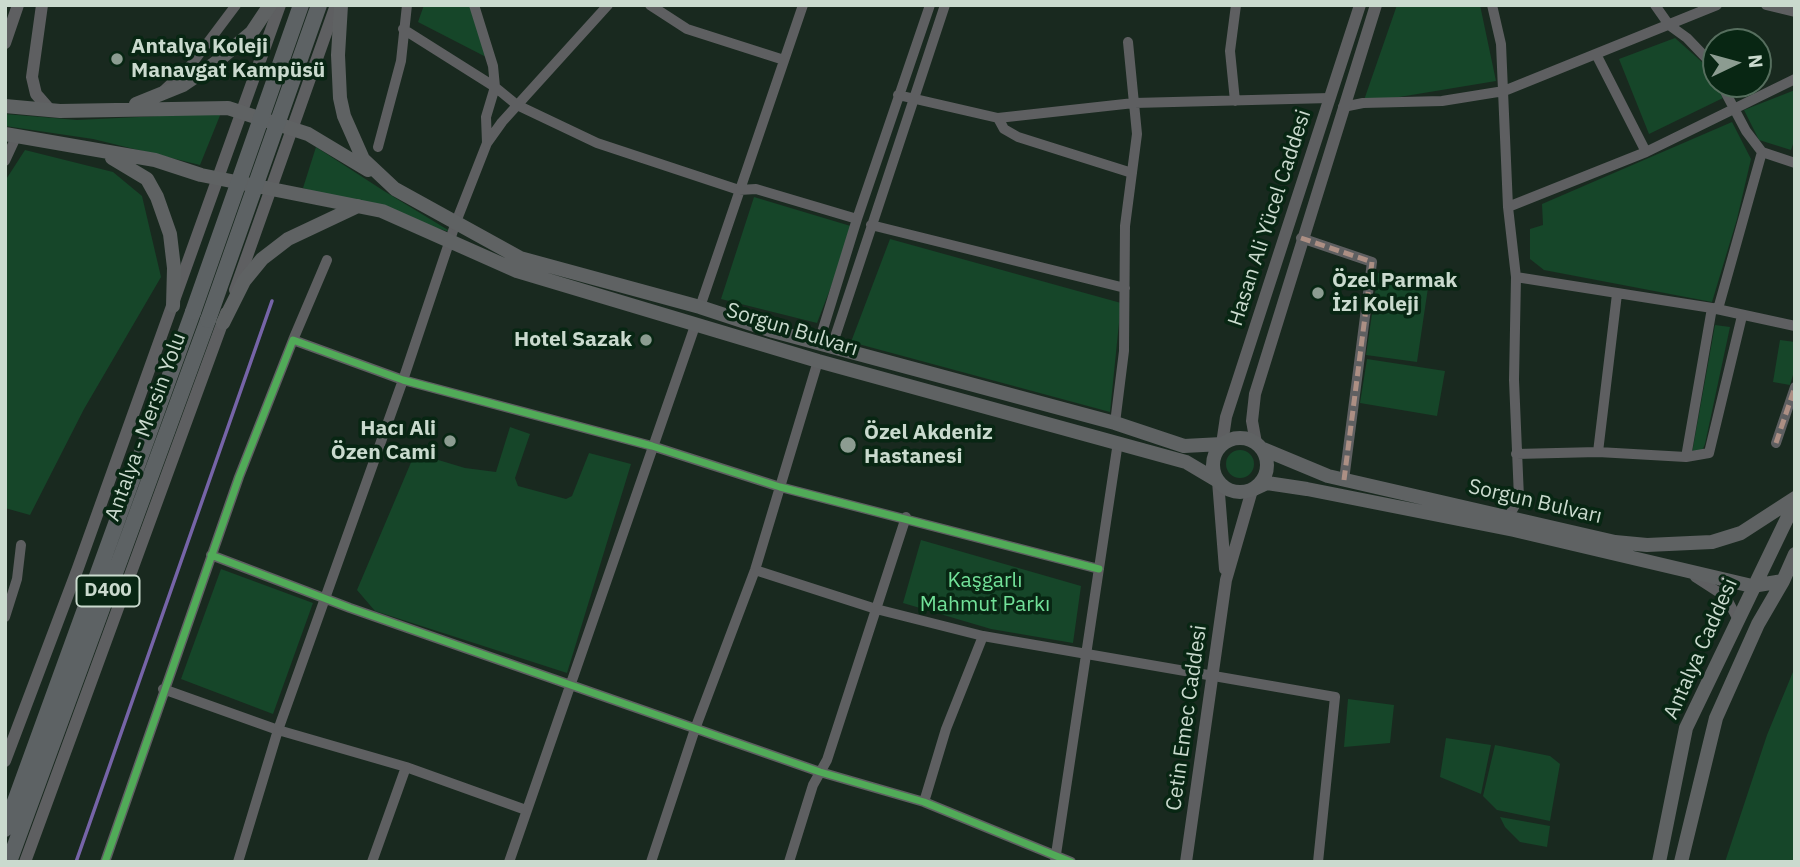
<!DOCTYPE html>
<html>
<head>
<meta charset="utf-8">
<style>
	body { margin:0 }
	#map { position:relative; width:1800px; height:867px; overflow:hidden; background:#19291f; font-family:"IBM Plex Sans",sans-serif }
	canvas { display:block }
	.frame { position:absolute; inset:0; border:7px solid #cadace; pointer-events:none }
	.north { position:absolute; left:1702px; top:28px; width:70px; height:70px; box-sizing:border-box; background:#082613; border:2px solid #566e5e; border-radius:50%; rotate:85deg; font-size:19px; font-weight:700; line-height:28px; text-align:center; color:#cadace }
	.north::after { content:''; display:block; margin:auto; width:24px; height:32px; background:#8c9c91; clip-path:polygon(50% 0,100% 100%,50% 72%,0 100%) }
</style>
</head>
<body>
<div id="map">
<canvas width="1800" height="867"></canvas>
<div class="frame"></div>
<div class="north">N</div>
</div>
<script>
const ctx = document.querySelector('canvas').getContext('2d');
ctx.lineJoin = 'round';
function fillPath(path, color) { ctx.fillStyle = color; ctx.fill(path, 'evenodd'); }
const poly = rows => new Path2D(rows.map(r => 'M' + r).join(''));
function strokePath(path, color, width, dash) { ctx.strokeStyle = color; ctx.lineWidth = width; ctx.lineCap = dash ? 'butt' : 'round'; ctx.setLineDash(dash || []); ctx.stroke(path); }
function label(font, color, halo, rows, align = 'center') {
  ctx.font = font + ' "IBM Plex Sans",sans-serif'; ctx.lineWidth = 7; ctx.setLineDash([]); ctx.textBaseline = 'middle'; ctx.strokeStyle = halo; ctx.fillStyle = color; for (const [text, x, y, turn = 0] of rows) {
    ctx.save(); ctx.translate(x, y); ctx.rotate((+turn || 0) * Math.PI / 180); ctx.textAlign = isNaN(turn) ? turn : align; if (halo) ctx.strokeText(text, 0, 0); ctx.fillText(text, 0, 0); ctx.restore();
  }
}
fillPath(poly([
	[424,5,471,5,488,58,418,22],
	[1397,5,1480,5,1496,81,1363,103],
	[1675,38,1702,62,1723,98,1649,134,1619,59],
	[1795,90,1795,138,1791,150,1759,140,1744,110],
	[221,113,200,165,93,139,5,126,5,114,77,120],
	[1732,122,1751,159,1737,219,1712,302,1544,270,1530,259,1530,229,1543,225,1542,204],
	[316,147,384,191,453,233,303,188],
	[25,150,113,172,142,196,161,277,84,409,30,515,5,508,5,181],
	[754,197,854,227,817,323,721,299],
	[890,239,1121,303,1110,412,851,342],
	[1378,273,1429,281,1417,362,1366,355],
	[1715,325,1730,327,1705,444,1702,451,1692,453],
	[1780,340,1795,342,1795,368,1790,385,1773,382],
	[1367,359,1445,371,1437,416,1360,403],
	[510,427,530,434,515,478,518,486,566,499,572,496,589,453,631,464,567,673,375,611,357,590,415,453,465,468,496,472],
	'1226 464a14 14 0 1 1 28 0a14 14 0 1 1-28 0Z',
	[921,540,1081,586,1073,643,991,629,903,603],
	[221,569,313,603,273,714,181,679],
	[1795,667,1795,862,1725,862,1767,735],
	[1348,699,1394,705,1390,743,1344,747],
	[1446,738,1491,745,1481,794,1440,777],
	[1495,745,1550,756,1560,764,1550,821,1497,810,1483,796],
	[1500,817,1550,826,1547,847,1520,842,1505,827]
]), '#164629');
strokePath(poly([
	[76,862,272,301]
]), '#7664a8', 3.5);
strokePath(poly([
	[474,5,493,66,495,87,517,105,597,143,739,190,756,189,857,219],
	[650,5,687,29,784,60],
	[1492,5,1501,44,1508,207,1516,277,1514,380,1519,498,1509,516],
	[1655,5,1669,25,1687,38,1711,63,1716,74],
	[1766,5,1795,12],
	[403,29,495,87,486,117,487,143],
	[1597,56,1646,152],
	[1721,84,1746,131,1762,152,1795,163],
	[164,90,191,65,236,5],
	[898,95,998,118,1134,103,1330,98],
	[1235,101,1230,51,1236,5],
	[1343,107,1363,103,1442,101,1504,91,1717,5],
	[998,118,1004,129,1018,137,1132,173],
	[378,147,401,61,407,5],
	[5,161,17,135],
	[1508,207,1646,152,1795,79],
	[871,225,1125,288],
	[1301,238,1372,262,1344,480],
	[1516,277,1712,308,1795,326],
	[700,307,803,5],
	[1718,309,1762,152],
	[293,340,327,260],
	[819,342,857,219,930,5],
	[832,346,945,5],
	[1115,423,1124,351,1125,226,1137,134,1128,42],
	[1776,443,1795,387],
	[1598,452,1617,294],
	[1516,454,1598,452,1686,457,1709,453,1742,316],
	[1686,457,1712,308],
	[211,555,350,608,820,772,924,802,1071,862],
	[755,570,876,609,983,636,1335,697,1318,862],
	[1695,577,1726,597,1737,618],
	[5,617,17,579,21,545],
	[163,689,278,730,406,767,526,810],
	[924,802,946,729,983,636],
	[1055,861,1118,442],
	[105,862,239,477,293,340,403,380,652,446,780,487,1099,569],
	[238,862,278,730,403,380,456,222,487,143,502,122,608,5],
	[372,862,406,767],
	[509,862,696,323],
	[651,862,695,729,755,570,818,361],
	[789,862,813,785,827,760,906,517]
]), '#5e5f61', 10);
strokePath(poly([
	[42,5,32,77,36,94,50,110],
	[5,43,18,5],
	[235,290,336,5],
	[1256,443,1252,421,1255,394,1376,5],
	[1222,444,1226,417,1360,5],
	[1218,481,1225,569],
	[5,761,78,568,280,5],
	[25,862,226,313],
	[1186,862,1226,580,1252,490]
]), '#5e5f61', 12);
strokePath(poly([
	[341,5,338,55,340,98,344,116,363,159,395,189,520,258,700,307,773,331,1115,423,1184,446,1222,444],
	[136,104,183,85,214,64,252,32,270,5],
	[5,106,60,111,228,108,308,134,368,170],
	[5,134,155,160,201,175,382,211,517,271,818,361,1186,462,1218,481],
	[112,158,147,179,157,197,170,234,174,268,173,306],
	[223,323,244,281,262,259,288,239,358,206],
	'1213 465a27 27 0 1 1 54 0a27 27 0 1 1-54 0Z',
	[1263,449,1328,476,1615,542,1647,545,1712,542,1741,533,1795,498],
	[1252,490,1267,483,1307,489,1514,530,1752,586,1783,581],
	[1659,862,1686,728,1795,502],
	[1681,862,1716,718,1758,624,1783,581,1795,554]
]), '#5f6263', 14);
strokePath(poly([
	[5,829,193,312],
	[9,862,208,320]
]), '#5d6264', 16);
strokePath(poly([
	[193,312,301,5],
	[208,320,319,5]
]), '#5d6264', 16);
strokePath(poly([
	[1301,238,1372,262,1344,480],
	[1776,443,1795,387]
]), '#ac8f84', 5, [10, 5]);
strokePath(poly([
	[211,555,350,608,820,772,924,802,1071,862],
	[105,862,239,477,293,340,403,380,652,446,780,487,1099,569]
]), '#51ab58', 7);
for (const [x, y, r, color] of [
	[117,59,7,"#8c9c91"],
	[1318,293,7,"#8c9c91"],
	[646,340,7,"#8c9c91"],
	[450,441,7,"#8c9c91"],
	[848,445,9,"#8c9c91"]
]) { const dot = new Path2D(); dot.arc(x, y, r, 0, 2 * Math.PI); ctx.fillStyle = color; ctx.fill(dot); strokePath(dot, '#082613', 2.5); }
for (const [x, y, w] of [
	[108,591,63]
]) { const box = new Path2D(); box.roundRect(x - w / 2, y - 15.5, w, 31, 5); ctx.fillStyle = '#082613'; ctx.fill(box); strokePath(box, '#cadace', 2); }
label('bold 19px', '#cadace', null, [
	["D400",108,591]
]);
label('bold 21px', '#cadace', '#082613', [
	["Antalya Koleji",131,47],
	["Manavgat Kampüsü",131,71],
	["Özel Parmak",1332,281],
	["İzi Koleji",1332,305],
	["Hotel Sazak",632,340,"right"],
	["Hacı Ali",436,429,"right"],
	["Özen Cami",436,453,"right"],
	["Özel Akdeniz",864,433],
	["Hastanesi",864,457]
], 'left');
label('21px', '#cadace', '#082613', [
	["Hasan Ali Yücel Caddesi",1270,218,-72],
	["Sorgun Bulvarı",792,330,17],
	["Antalya - Mersin Yolu",146,427,-70],
	["Sorgun Bulvarı",1535,502,13],
	["Antalya Caddesi",1701,649,-66],
	["Cetin Emec Caddesi",1187,718,-82]
]);
label('21px', '#72e199', '#082613', [
	["Kaşgarlı",985,581],
	["Mahmut Parkı",985,605]
]);
</script>
</body>
</html>
